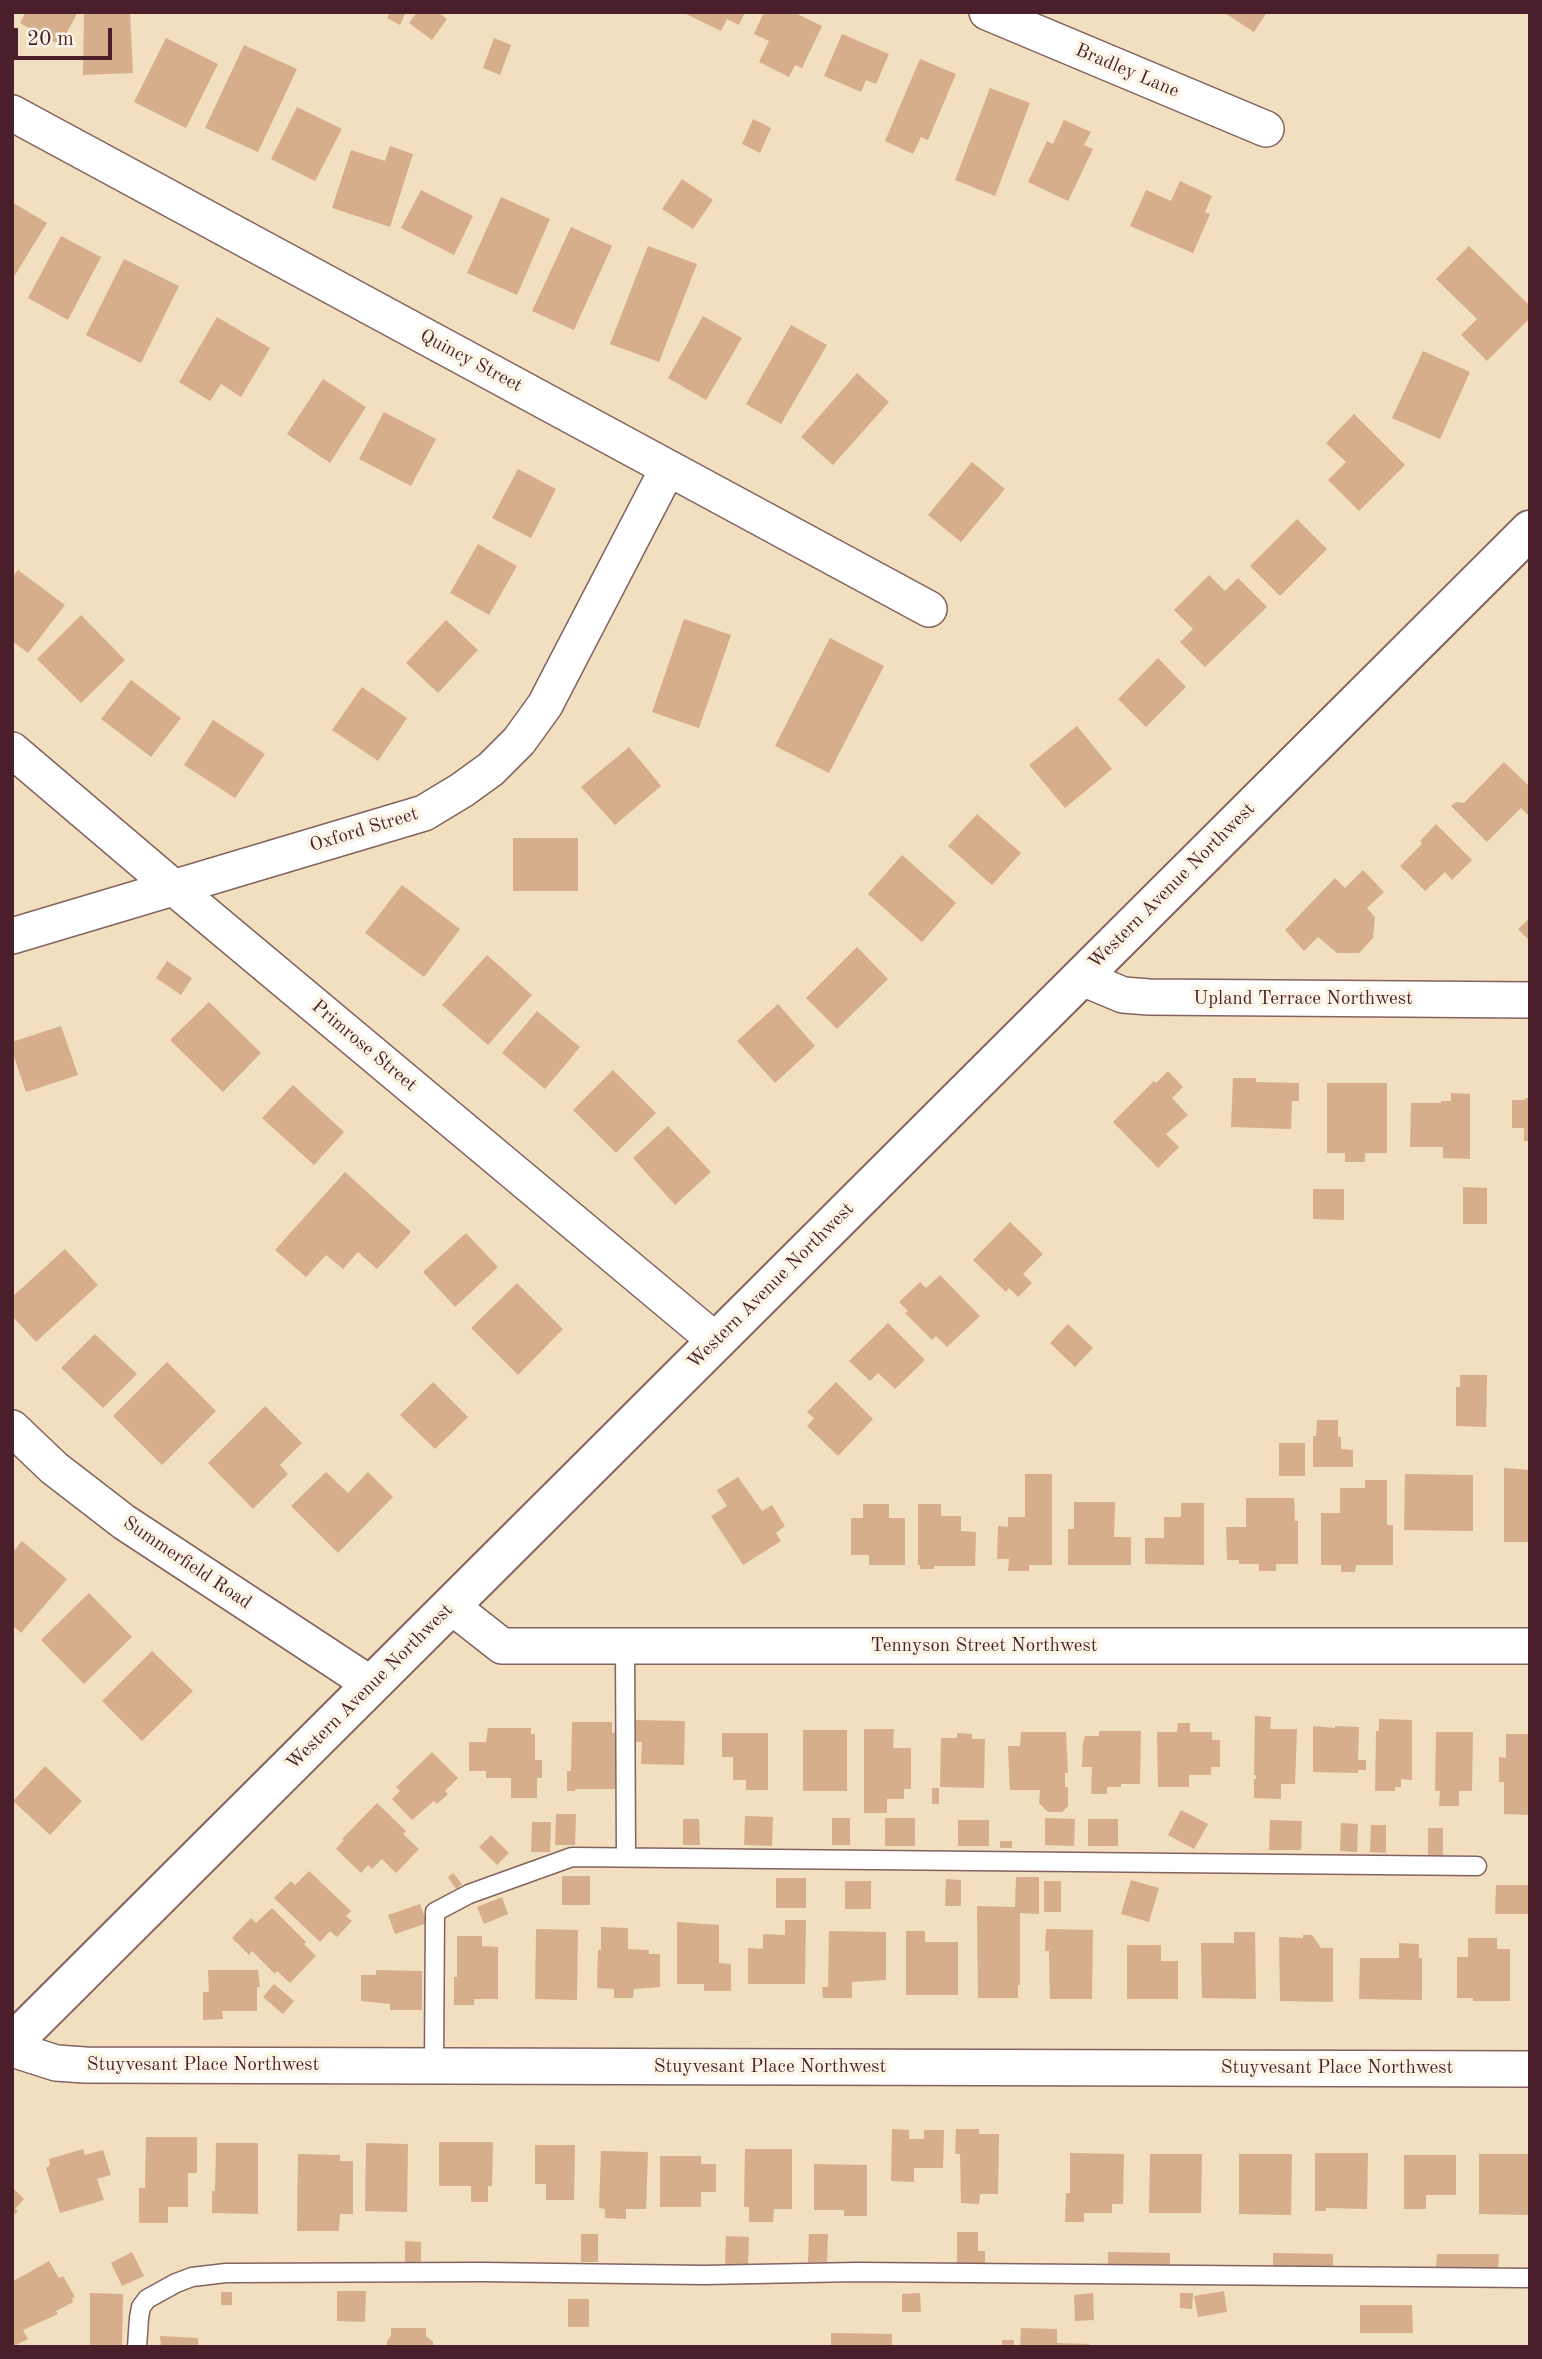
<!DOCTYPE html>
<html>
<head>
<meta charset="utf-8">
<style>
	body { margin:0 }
	#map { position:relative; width:1542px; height:2359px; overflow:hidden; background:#f1dfbf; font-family:"Old Standard TT",serif }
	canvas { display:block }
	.frame { position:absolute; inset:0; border:14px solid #4a1f2b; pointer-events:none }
	.scale { position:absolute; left:14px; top:28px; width:98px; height:32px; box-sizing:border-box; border:4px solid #4a1f2b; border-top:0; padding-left:9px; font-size:21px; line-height:24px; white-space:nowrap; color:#4a1f2b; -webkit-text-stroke:5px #fcf5e5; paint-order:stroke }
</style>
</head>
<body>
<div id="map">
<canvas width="1542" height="2359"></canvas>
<div class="frame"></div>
<div class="scale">20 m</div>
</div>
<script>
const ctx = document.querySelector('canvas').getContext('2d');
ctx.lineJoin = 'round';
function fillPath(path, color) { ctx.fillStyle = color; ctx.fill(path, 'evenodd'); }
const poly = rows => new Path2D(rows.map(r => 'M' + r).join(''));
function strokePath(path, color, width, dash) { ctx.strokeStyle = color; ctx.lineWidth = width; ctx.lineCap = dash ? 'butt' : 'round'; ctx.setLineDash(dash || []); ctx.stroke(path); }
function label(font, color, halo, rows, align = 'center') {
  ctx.font = font + ' "Old Standard TT",serif'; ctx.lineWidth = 7; ctx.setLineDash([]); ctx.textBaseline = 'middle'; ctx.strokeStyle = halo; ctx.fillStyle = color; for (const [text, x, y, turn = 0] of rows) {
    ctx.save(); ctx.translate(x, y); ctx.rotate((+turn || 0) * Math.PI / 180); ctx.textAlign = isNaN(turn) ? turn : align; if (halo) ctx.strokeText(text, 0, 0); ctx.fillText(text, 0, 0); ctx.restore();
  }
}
fillPath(poly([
	[26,12,78,12,60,45,20,23],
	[84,12,130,12,133,73,83,75],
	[390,12,406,12,400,25,387,18],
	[417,12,438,12,447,19,432,40,409,23],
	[682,12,745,12,739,25,727,19,721,31],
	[764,12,793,12,822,26,802,68,795,65,789,77,759,62,769,41,754,34],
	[1223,12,1267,12,1254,32],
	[842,34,889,54,876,84,866,80,861,92,824,76],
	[166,38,218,64,186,128,134,102],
	[494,38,511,45,500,75,483,68],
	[244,45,297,69,258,152,205,128],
	[920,59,956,74,928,140,921,137,913,154,885,141],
	[990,88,1030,103,995,196,955,180],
	[297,107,342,129,315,181,271,159],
	[753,119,771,128,760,153,742,144],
	[1064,120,1091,132,1084,145,1093,149,1068,201,1028,182,1047,141,1053,144],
	[390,146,413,154,390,227,332,208,351,150,385,161],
	[682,179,713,200,693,229,662,209],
	[1180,181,1212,196,1205,212,1210,214,1193,253,1130,226,1146,190,1171,201],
	[421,190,473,216,454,255,401,228],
	[501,197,550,219,517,295,467,273],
	[12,202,47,223,12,280],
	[571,227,612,246,574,330,532,311],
	[61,236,101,257,68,320,28,298],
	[648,246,697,264,659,362,610,344],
	[1469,246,1530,306,1530,318,1487,361,1461,335,1477,319,1436,279],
	[124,259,179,286,141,363,86,335],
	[703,316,742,338,706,400,668,378],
	[217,317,270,348,241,397,221,384,210,401,179,382],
	[791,325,827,345,781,424,746,404],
	[1423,351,1470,372,1440,439,1392,418],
	[857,373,889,402,833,465,801,437],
	[323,379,366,407,330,463,287,434],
	[384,412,436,439,411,486,359,459],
	[1354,414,1405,465,1359,511,1328,480,1346,462,1326,443],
	[972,462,1005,489,961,542,928,515],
	[518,469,556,489,531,538,492,518],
	[1297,519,1327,549,1280,596,1250,566],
	[478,544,517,566,489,615,450,593],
	[18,570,65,605,28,653,12,641,12,578],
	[1209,575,1225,591,1238,578,1267,607,1205,667,1180,642,1193,629,1174,610],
	[81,615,125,660,81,703,37,659],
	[684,619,731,635,699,728,652,712],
	[446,620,478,650,438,693,406,663],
	[830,638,884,666,829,773,775,746],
	[1158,658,1186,687,1146,727,1118,699],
	[131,680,181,718,151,757,101,719],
	[362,687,407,718,378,761,332,730],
	[213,720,265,754,235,798,184,765],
	[1077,726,1112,769,1065,808,1029,765],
	[629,747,661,786,615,825,581,787],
	[1504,762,1530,787,1530,817,1521,808,1487,842,1451,806,1456,802,1464,803],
	[977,814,1021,853,992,885,948,846],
	[1436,824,1472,860,1452,880,1445,872,1425,891,1400,866,1422,844,1420,841],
	[513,838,578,838,578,891,513,891],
	[902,855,956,903,922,942,868,894],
	[1363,870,1384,892,1367,908,1375,917,1373,938,1359,953,1337,953,1318,937,1304,951,1285,930,1335,878,1345,888],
	[402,885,460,929,424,977,365,933],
	[1530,918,1530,941,1518,929],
	[857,947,888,979,837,1029,806,998],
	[487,955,532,995,488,1045,442,1005],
	[167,961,192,978,181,995,156,978],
	[209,1002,261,1053,223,1092,170,1040],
	[778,1004,815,1046,775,1083,737,1041],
	[537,1011,580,1047,545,1089,502,1053],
	[61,1026,78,1075,26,1092,12,1051,12,1042],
	[613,1070,656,1113,616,1153,573,1110],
	[1168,1071,1183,1087,1172,1098,1188,1115,1166,1134,1179,1147,1158,1168,1113,1122,1154,1081,1156,1083],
	[1233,1078,1256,1078,1256,1082,1299,1083,1299,1101,1292,1101,1291,1129,1231,1127],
	[1327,1083,1387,1083,1387,1153,1365,1153,1365,1162,1345,1162,1345,1153,1327,1153],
	[293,1085,344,1132,314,1165,262,1118],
	[1451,1093,1470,1094,1470,1159,1443,1158,1443,1147,1410,1147,1411,1103,1441,1103,1441,1101,1451,1101],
	[1525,1098,1530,1098,1530,1141,1524,1141,1524,1128,1512,1128,1512,1100,1525,1100],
	[668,1126,711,1172,675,1205,633,1158],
	[345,1172,411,1232,377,1269,358,1252,343,1269,326,1255,306,1277,275,1250],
	[1463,1187,1487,1188,1487,1224,1463,1224],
	[1313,1189,1344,1189,1344,1220,1313,1219],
	[1010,1222,1043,1254,1023,1274,1032,1283,1018,1297,1009,1288,1006,1292,973,1260],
	[466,1233,498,1267,455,1307,423,1272],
	[65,1249,98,1285,36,1342,12,1316,12,1297],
	[940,1275,980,1316,947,1347,936,1336,932,1340,905,1313,908,1311,899,1302,920,1282,926,1288],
	[517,1283,563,1329,518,1375,471,1328],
	[888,1323,925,1360,895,1389,878,1373,870,1381,849,1361],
	[1068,1324,1093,1348,1075,1367,1050,1343],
	[95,1334,137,1374,103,1408,61,1368],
	[167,1362,216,1411,162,1465,113,1416],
	[1460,1375,1487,1375,1486,1427,1456,1426,1456,1387,1460,1387],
	[433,1382,468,1417,435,1449,400,1415],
	[836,1382,873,1419,838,1456,807,1426,814,1418,807,1412],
	[265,1406,302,1443,280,1465,288,1474,253,1509,208,1463],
	[1317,1420,1338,1420,1338,1437,1341,1437,1341,1449,1353,1450,1353,1467,1313,1467,1313,1436,1316,1436],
	[1279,1443,1305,1443,1305,1476,1279,1476],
	[1504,1468,1530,1470,1530,1542,1504,1542],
	[326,1472,348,1493,368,1472,393,1497,338,1553,291,1506],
	[1025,1474,1052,1474,1052,1565,1029,1565,1029,1571,1008,1571,1009,1559,997,1559,998,1526,1008,1527,1008,1517,1025,1517],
	[1405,1474,1473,1475,1473,1531,1404,1530],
	[738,1477,762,1511,772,1505,785,1526,776,1533,781,1541,743,1565,711,1516,727,1506,717,1490],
	[1365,1480,1387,1480,1387,1525,1393,1525,1393,1565,1356,1565,1355,1572,1341,1572,1341,1565,1321,1565,1321,1513,1340,1513,1340,1488,1365,1488],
	[1246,1498,1294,1498,1295,1521,1298,1521,1298,1564,1276,1564,1276,1571,1259,1571,1259,1564,1239,1564,1239,1560,1227,1560,1226,1527,1246,1527],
	[1074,1502,1115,1502,1114,1537,1131,1537,1131,1565,1068,1565,1068,1529,1074,1529],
	[1181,1503,1204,1503,1204,1565,1145,1564,1145,1538,1164,1538,1164,1517,1181,1517],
	[863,1504,889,1504,889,1518,905,1518,905,1565,869,1565,869,1555,851,1555,851,1518,863,1518],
	[918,1504,941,1504,941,1516,961,1516,961,1531,976,1532,975,1566,934,1566,934,1569,920,1569,920,1565,918,1565],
	[22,1541,67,1579,21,1633,12,1625,12,1553],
	[89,1593,132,1637,84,1684,41,1640],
	[152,1651,193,1691,142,1741,102,1701],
	[1255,1716,1271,1717,1270,1729,1297,1729,1295,1784,1281,1784,1281,1799,1254,1798,1254,1779,1256,1779,1256,1775,1254,1775],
	[1379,1719,1412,1720,1412,1780,1401,1779,1401,1787,1395,1787,1395,1791,1375,1791,1376,1731,1379,1731],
	[635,1720,685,1721,684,1765,641,1764,642,1742,634,1742],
	[572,1722,612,1722,612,1733,615,1733,615,1789,575,1789,575,1791,567,1791,567,1771,571,1771],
	[1178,1723,1190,1723,1190,1732,1212,1732,1212,1740,1220,1740,1220,1767,1211,1767,1211,1775,1189,1775,1189,1787,1158,1787,1157,1732,1177,1732],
	[1313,1726,1335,1728,1335,1726,1359,1727,1358,1760,1366,1760,1366,1770,1358,1770,1358,1773,1313,1772],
	[488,1728,531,1728,531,1734,535,1734,535,1760,542,1760,542,1778,537,1778,537,1798,511,1798,511,1778,486,1778,486,1771,469,1771,469,1742,486,1742],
	[864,1729,894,1729,893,1748,911,1748,911,1789,904,1789,904,1799,887,1799,887,1813,864,1813],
	[803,1730,847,1730,847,1791,803,1791],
	[1099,1731,1141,1731,1140,1784,1121,1784,1121,1787,1107,1787,1107,1794,1091,1794,1092,1767,1082,1767,1083,1742,1085,1736,1099,1736],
	[1021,1732,1066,1732,1068,1773,1065,1773,1065,1787,1068,1787,1068,1806,1062,1812,1048,1812,1039,1803,1040,1790,1010,1790,1008,1746,1020,1746],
	[1436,1732,1473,1732,1472,1791,1459,1791,1459,1806,1439,1806,1440,1791,1435,1791],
	[722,1733,768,1733,768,1790,746,1790,746,1780,733,1780,733,1757,722,1757],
	[957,1733,972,1734,972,1739,985,1739,984,1788,940,1787,941,1738,957,1738],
	[1506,1734,1530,1734,1530,1815,1504,1814,1504,1782,1499,1782,1499,1757,1506,1758],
	[432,1752,458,1778,445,1791,448,1794,437,1804,434,1801,412,1820,392,1799,400,1791,396,1787],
	[45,1766,82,1801,50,1835,13,1801],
	[932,1788,939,1788,939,1804,932,1804],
	[377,1803,406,1831,403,1834,419,1849,396,1873,382,1859,372,1869,368,1865,361,1873,336,1849,344,1840,342,1839],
	[1181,1810,1208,1824,1194,1849,1168,1835],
	[556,1814,576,1814,575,1845,555,1845],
	[745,1816,773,1817,772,1846,744,1845],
	[832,1818,850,1818,850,1845,832,1845],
	[885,1818,915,1818,915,1846,885,1846],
	[1045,1818,1075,1819,1074,1846,1045,1845],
	[683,1819,699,1819,700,1845,683,1845],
	[1088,1819,1118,1819,1118,1846,1088,1846],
	[958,1820,989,1820,989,1846,958,1846],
	[1270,1820,1302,1821,1301,1850,1269,1850],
	[532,1822,551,1822,550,1852,531,1852],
	[1341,1823,1358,1824,1357,1852,1340,1851],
	[1371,1825,1386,1825,1386,1853,1370,1852],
	[1428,1828,1443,1828,1443,1855,1428,1855],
	[491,1835,509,1853,497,1865,479,1847],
	[1000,1841,1012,1841,1012,1848,1000,1848],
	[309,1871,351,1911,346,1916,352,1921,337,1937,330,1931,320,1942,274,1898,291,1881,295,1885],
	[453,1873,462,1884,456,1889,448,1877],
	[562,1876,590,1876,590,1905,562,1905],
	[1016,1877,1039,1877,1039,1914,1020,1913,1020,1985,1018,1985,1018,1998,978,1998,977,1906,1015,1907],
	[776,1878,806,1878,806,1908,776,1908],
	[946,1879,961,1880,961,1906,945,1906],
	[1131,1880,1159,1888,1149,1922,1121,1914],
	[845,1881,871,1881,871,1909,845,1909],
	[1044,1881,1061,1881,1061,1912,1044,1912],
	[1496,1885,1530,1885,1530,1914,1495,1914],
	[502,1897,508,1914,484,1924,477,1907],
	[420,1904,427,1923,395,1934,388,1915],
	[272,1908,306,1942,304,1944,316,1956,290,1983,277,1971,275,1974,252,1951,249,1955,232,1938,251,1918,256,1923],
	[785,1920,806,1920,805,1984,748,1984,748,1948,763,1949,763,1934,785,1935],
	[677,1922,719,1925,719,1963,731,1964,731,1991,704,1991,704,1984,677,1984],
	[601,1927,628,1928,628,1949,649,1950,649,1954,660,1954,660,1987,634,1989,633,1998,614,1998,614,1989,597,1988,598,1950,601,1950],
	[536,1929,578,1930,577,2000,535,1999],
	[1046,1929,1093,1930,1092,1999,1050,1999,1049,1951,1045,1951],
	[829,1931,886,1932,886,1980,852,1982,852,1998,823,1998,822,1987,828,1987],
	[906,1931,925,1931,925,1942,958,1942,958,1995,906,1995],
	[1234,1932,1255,1932,1256,1999,1202,1998,1201,1943,1234,1943],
	[1303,1935,1312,1935,1321,1948,1333,1948,1333,2002,1280,2001,1279,1937,1303,1938],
	[457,1936,482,1936,482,1946,498,1947,498,1999,474,1999,474,2005,454,2005,454,1977,457,1977],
	[1468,1938,1497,1938,1497,1949,1510,1949,1510,2001,1473,2001,1473,1998,1457,1998,1457,1957,1468,1957],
	[1399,1943,1419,1944,1419,1958,1422,1958,1422,2000,1359,1999,1360,1958,1399,1958],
	[1127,1945,1161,1945,1161,1961,1178,1961,1178,1999,1127,1999],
	[208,1970,258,1970,260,1987,257,1987,257,2011,222,2011,223,2019,203,2020,203,1992,209,1992],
	[376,1970,422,1971,422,2010,390,2010,390,2004,361,2001,361,1975,376,1975],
	[274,1984,294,2001,283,2014,263,1997],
	[892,2129,909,2130,909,2139,924,2139,924,2130,944,2130,943,2168,914,2168,914,2182,891,2181],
	[956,2129,979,2129,979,2134,999,2134,998,2194,980,2194,979,2204,961,2203,960,2154,955,2154],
	[146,2137,197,2137,197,2173,188,2173,188,2207,168,2207,168,2223,139,2223,139,2188,145,2188],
	[439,2142,493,2142,492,2186,488,2186,488,2202,471,2202,471,2186,439,2186],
	[216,2143,258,2143,258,2214,212,2213,212,2191,215,2191],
	[366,2143,408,2144,407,2212,365,2211],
	[535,2145,575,2145,574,2200,546,2200,546,2184,535,2184],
	[83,2149,85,2155,103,2150,111,2175,97,2179,104,2200,60,2213,46,2168,50,2165,49,2159],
	[745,2149,792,2149,792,2209,774,2209,773,2222,749,2222,749,2207,744,2207],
	[601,2151,648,2152,646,2209,626,2209,626,2219,605,2218,605,2209,599,2208],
	[1070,2153,1124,2154,1123,2204,1112,2204,1112,2213,1084,2213,1084,2222,1065,2222,1066,2193,1070,2193],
	[1315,2153,1368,2153,1367,2209,1326,2208,1326,2211,1315,2211],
	[298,2154,340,2155,340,2161,353,2161,353,2214,340,2214,339,2231,297,2231],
	[1150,2154,1202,2154,1201,2213,1149,2213],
	[1239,2154,1292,2154,1291,2215,1239,2214],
	[1479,2154,1530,2154,1530,2215,1479,2214],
	[1404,2155,1456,2155,1456,2195,1426,2195,1426,2209,1404,2209],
	[660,2156,701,2156,701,2164,716,2164,716,2192,701,2192,701,2207,660,2207],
	[814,2164,867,2165,867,2216,844,2216,844,2210,814,2210],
	[12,2187,24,2199,15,2209,18,2211,12,2217],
	[957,2232,978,2232,978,2251,985,2251,985,2264,957,2264],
	[581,2234,598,2234,598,2262,581,2262],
	[809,2234,828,2234,827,2262,808,2262],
	[726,2236,749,2237,748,2266,725,2266],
	[405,2241,421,2242,421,2265,405,2264],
	[132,2252,144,2276,122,2286,111,2263],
	[1108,2252,1170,2253,1170,2270,1108,2268],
	[1273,2253,1333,2254,1333,2269,1273,2269],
	[1437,2254,1499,2254,1498,2269,1436,2268],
	[49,2261,59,2278,63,2276,75,2297,72,2298,73,2302,56,2311,58,2314,23,2330,28,2339,12,2347,12,2282],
	[337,2291,366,2291,365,2322,337,2321],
	[1224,2291,1227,2312,1198,2317,1194,2296],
	[221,2292,232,2292,232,2305,221,2305],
	[90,2293,123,2294,122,2347,90,2347],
	[920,2293,921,2312,902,2312,902,2294],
	[1093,2293,1094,2320,1075,2321,1074,2295],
	[1180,2293,1193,2293,1192,2309,1180,2308],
	[568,2299,589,2299,589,2327,568,2327],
	[1360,2305,1412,2305,1413,2333,1360,2333],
	[391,2328,426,2328,426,2336,433,2342,433,2347,387,2347,387,2341,391,2336],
	[1021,2328,1057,2329,1057,2343,1089,2344,1089,2347,1020,2347],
	[831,2333,892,2334,892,2347,831,2347],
	[160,2336,198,2338,198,2347,161,2347],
	[1002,2340,1014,2340,1014,2347,1002,2347]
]), '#d6ae8b');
const lane = poly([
	[625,1646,626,1858],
	[434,2066,435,1912,469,1894,572,1857,1477,1866],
	[137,2347,139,2318,141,2307,147,2299,176,2283,192,2277,226,2273,483,2272,704,2275,857,2272,1530,2278]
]);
const street = poly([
	[987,12,1266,129],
	[12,113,929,609],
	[12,750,173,887,716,1341],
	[12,936,424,813,462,790,491,769,519,741,545,705,668,468],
	[1080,977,1123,995,1149,997,1530,1000],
	[12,1428,54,1468,124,1522,372,1685],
	[451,1606,502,1646,1530,1646],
	[12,2049,56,2063,85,2065,1530,2069]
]);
const secondary = poly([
	[12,2043,1530,530]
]);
strokePath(lane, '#84625f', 21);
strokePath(street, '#84625f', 38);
strokePath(secondary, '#84625f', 42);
strokePath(lane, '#fff', 18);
strokePath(street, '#fff', 35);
strokePath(secondary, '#fff', 38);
label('19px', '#4a1f2b', '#fcf5e5', [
	["Bradley Lane",1127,71,23],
	["Quincy Street",471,361,28],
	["Oxford Street",364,830,-17],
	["Western Avenue Northwest",1172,886,-45],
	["Upland Terrace Northwest",1303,999],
	["Primrose Street",364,1046,40],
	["Western Avenue Northwest",771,1286,-45],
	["Summerfield Road",187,1563,34],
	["Tennyson Street Northwest",984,1646],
	["Western Avenue Northwest",370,1687,-45],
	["Stuyvesant Place Northwest",203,2065],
	["Stuyvesant Place Northwest",770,2067],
	["Stuyvesant Place Northwest",1337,2068]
]);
</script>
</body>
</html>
